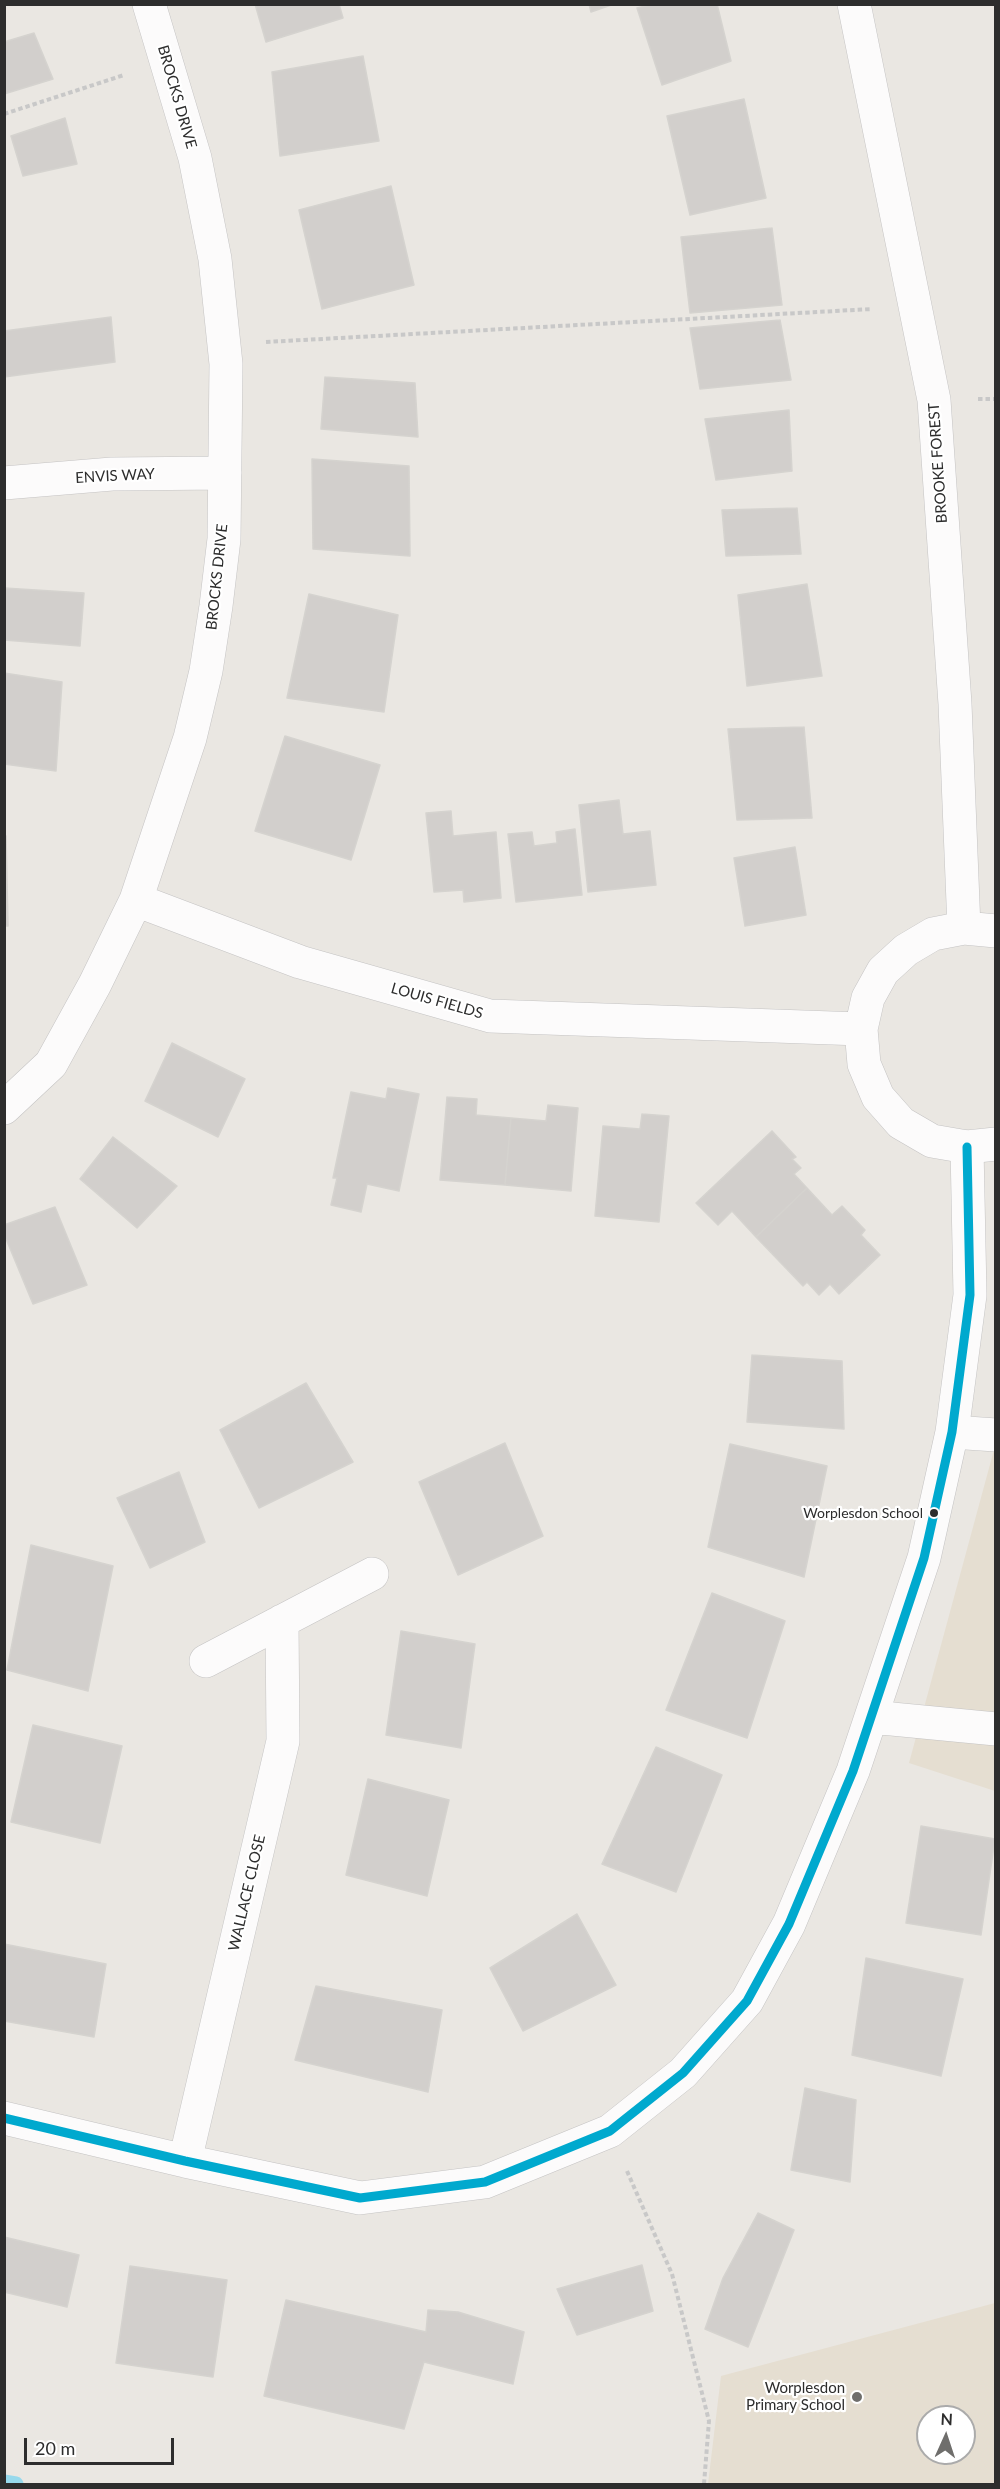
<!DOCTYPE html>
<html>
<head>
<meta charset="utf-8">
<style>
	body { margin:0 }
	#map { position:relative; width:1000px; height:2489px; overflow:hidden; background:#eae7e2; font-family:Lato,sans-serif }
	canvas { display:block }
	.frame { position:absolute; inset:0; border:6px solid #2d2d2d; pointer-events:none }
	.north { position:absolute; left:916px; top:2405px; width:60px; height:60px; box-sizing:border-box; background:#fff; border:2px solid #ababab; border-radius:50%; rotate:3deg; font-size:16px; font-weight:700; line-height:24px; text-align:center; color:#2d2d2d }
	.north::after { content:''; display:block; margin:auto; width:21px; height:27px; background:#6f6e6c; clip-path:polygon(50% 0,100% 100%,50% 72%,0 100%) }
	.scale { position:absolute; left:24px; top:2438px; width:150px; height:27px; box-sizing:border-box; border:3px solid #2d2d2d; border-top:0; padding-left:8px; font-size:18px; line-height:21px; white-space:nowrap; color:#2d2d2d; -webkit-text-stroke:4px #fff; paint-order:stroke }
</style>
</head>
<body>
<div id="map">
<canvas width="1000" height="2489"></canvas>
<div class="frame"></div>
<div class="north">N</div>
<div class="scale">20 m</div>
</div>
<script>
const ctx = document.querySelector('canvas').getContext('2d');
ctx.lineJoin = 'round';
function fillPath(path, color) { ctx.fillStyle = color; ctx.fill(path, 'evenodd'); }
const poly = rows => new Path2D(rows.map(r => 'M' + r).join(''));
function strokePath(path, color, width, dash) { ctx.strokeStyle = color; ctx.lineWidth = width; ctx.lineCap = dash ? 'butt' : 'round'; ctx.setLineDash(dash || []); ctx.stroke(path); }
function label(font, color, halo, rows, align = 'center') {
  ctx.font = font + ' Lato,sans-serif'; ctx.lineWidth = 4.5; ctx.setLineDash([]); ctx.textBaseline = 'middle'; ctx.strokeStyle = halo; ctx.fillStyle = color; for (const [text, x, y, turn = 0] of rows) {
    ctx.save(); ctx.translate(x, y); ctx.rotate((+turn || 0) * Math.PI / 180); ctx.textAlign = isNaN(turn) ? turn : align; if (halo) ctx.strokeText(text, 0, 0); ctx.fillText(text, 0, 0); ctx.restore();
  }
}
fillPath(poly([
	[995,1446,995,1791,909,1763],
	[995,2303,995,2484,708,2484,721,2376],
	[928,2417,964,2417,964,2453,928,2453]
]), '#e5ded1');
strokePath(poly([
	[4,2482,16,2484]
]), '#97d9ec', 15);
const building = poly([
	[255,4,339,4,343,18,266,42,255,4],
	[589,4,614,4,591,12,589,4],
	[653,4,717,4,731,61,662,85,637,8,653,4],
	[34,33,53,79,4,94,4,42,34,33],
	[363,56,379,141,280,156,272,72,363,56],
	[744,99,766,198,690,215,667,116,744,99],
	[65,118,77,164,23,176,11,136,65,118],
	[391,186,414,285,322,309,299,210,391,186],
	[772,228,782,305,690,313,681,237,772,228],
	[111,317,115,362,4,377,4,331,111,317],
	[780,320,791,380,700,389,690,328,780,320],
	[325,377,415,383,418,437,321,429,325,377],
	[789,410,792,471,716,480,705,419,789,410],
	[312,459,409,466,410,556,313,549,312,459],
	[797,508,801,554,726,556,722,510,797,508],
	[807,584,822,676,747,686,738,595,807,584],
	[4,588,84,593,80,646,4,640,4,588],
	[309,594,398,615,384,712,287,698,309,594],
	[4,673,62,682,56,771,4,764,4,673],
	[804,727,812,818,737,820,728,729,804,727],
	[285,736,380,765,351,860,255,831,285,736],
	[619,800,623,834,650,831,656,885,588,892,579,805,619,800],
	[451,811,453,836,496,832,501,898,464,902,463,890,434,892,426,813,451,811],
	[575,829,582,895,516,902,508,834,532,832,534,846,557,843,556,832,575,829],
	[4,835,6,836,8,926,4,926,4,835],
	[795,847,806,915,745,926,734,858,795,847],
	[172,1043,245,1079,218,1137,145,1101,172,1043],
	[388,1088,419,1094,399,1191,367,1184,361,1212,331,1205,337,1178,333,1178,351,1092,386,1099,388,1088],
	[447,1097,477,1099,476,1115,511,1118,505,1185,440,1180,447,1097],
	[548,1105,578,1108,571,1191,505,1185,511,1118,546,1121,548,1105],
	[642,1114,669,1116,659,1222,595,1216,603,1126,640,1129,642,1114],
	[772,1131,796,1157,792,1159,801,1168,794,1174,807,1188,756,1237,732,1211,718,1225,696,1203,772,1131],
	[113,1137,177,1186,137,1228,80,1179,113,1137],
	[807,1188,832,1215,842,1206,865,1230,861,1235,880,1255,839,1294,830,1284,819,1295,807,1282,803,1286,756,1237,807,1188],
	[55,1207,87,1285,33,1304,4,1234,4,1225,55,1207],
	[752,1355,842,1361,844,1429,747,1422,752,1355],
	[306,1383,353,1462,259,1508,220,1430,306,1383],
	[505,1443,543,1536,458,1575,419,1482,505,1443],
	[730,1444,827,1466,804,1577,708,1547,730,1444],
	[179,1472,205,1542,150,1568,117,1498,179,1472],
	[31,1545,113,1566,88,1691,7,1670,31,1545],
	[712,1593,785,1621,747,1738,666,1710,712,1593],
	[401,1631,475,1644,461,1748,386,1735,401,1631],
	[33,1725,122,1746,100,1843,11,1822,33,1725],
	[656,1747,722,1775,676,1892,602,1864,656,1747],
	[368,1779,449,1800,427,1896,346,1875,368,1779],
	[921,1826,995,1839,981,1935,906,1923,921,1826],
	[577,1914,616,1985,523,2031,490,1968,577,1914],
	[4,1944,106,1964,94,2037,4,2021,4,1944],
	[866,1958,963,1979,941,2076,852,2055,866,1958],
	[316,1986,442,2010,428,2092,295,2060,316,1986],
	[805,2088,856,2100,850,2182,791,2170,805,2088],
	[758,2213,794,2230,748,2347,705,2329,723,2278,758,2213],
	[4,2237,79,2255,67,2307,4,2292,4,2237],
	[642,2265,653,2311,577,2335,557,2289,642,2265],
	[130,2266,227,2280,213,2377,116,2363,130,2266],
	[286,2300,426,2332,428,2310,458,2312,524,2332,513,2384,424,2362,404,2429,264,2396,286,2300]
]);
fillPath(building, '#d2cfcc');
strokePath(building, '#d5d3cf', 1.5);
const minor = poly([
	[854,4,934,400,955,704,964,928],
	[4,483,112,474,225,473],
	[136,900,300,962,490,1016,861,1029],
	[996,931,964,928,933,934,906,950,883,971,868,998,861,1029,864,1064,878,1097,901,1123,932,1141,967,1147,996,1144],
	[4,1108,51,1064,95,984,136,900,190,738,206,671,216,606,224,539,226,364,224,345,215,259,195,158,149,4],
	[952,1432,996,1435],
	[206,1661,372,1574],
	[871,1717,996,1729],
	[4,2118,185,2161,360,2198,485,2182,610,2131,683,2073,747,2001,789,1924,853,1771,924,1558,952,1432,970,1295,967,1147],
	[185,2161,283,1741,282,1621]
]);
strokePath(minor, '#c4c3c3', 34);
strokePath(poly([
	[4,114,124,75],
	[266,342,872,309],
	[978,399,996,399],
	[627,2171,672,2274,709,2421,704,2484]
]), '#c8c8c8', 4, [4.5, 3]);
strokePath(minor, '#fcfbfb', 33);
strokePath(poly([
	[4,2118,185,2161,360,2198,485,2182,610,2131,683,2073,747,2001,789,1924,853,1771,924,1558,952,1432,970,1295,967,1147]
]), '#00a9ce', 9);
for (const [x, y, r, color] of [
	[934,1513,5,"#2d2d2d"],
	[857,2397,6,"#6f6e6c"]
]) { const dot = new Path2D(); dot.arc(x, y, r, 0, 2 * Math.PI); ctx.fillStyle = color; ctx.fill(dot); strokePath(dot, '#fff', 2); }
label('14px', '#2d2d2d', '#fff', [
	["Worplesdon School",923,1513]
], 'right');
label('15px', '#2d2d2d', '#fff', [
	["BROCKS DRIVE",177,97,74],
	["BROOKE FOREST",938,463,-94],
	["ENVIS WAY",115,476,-3],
	["BROCKS DRIVE",217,577,-84],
	["LOUIS FIELDS",437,1001,16],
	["WALLACE CLOSE",247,1893,-77]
]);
label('15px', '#2d2d2d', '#fff', [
	["Worplesdon",845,2388],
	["Primary School",845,2405]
], 'right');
</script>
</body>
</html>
